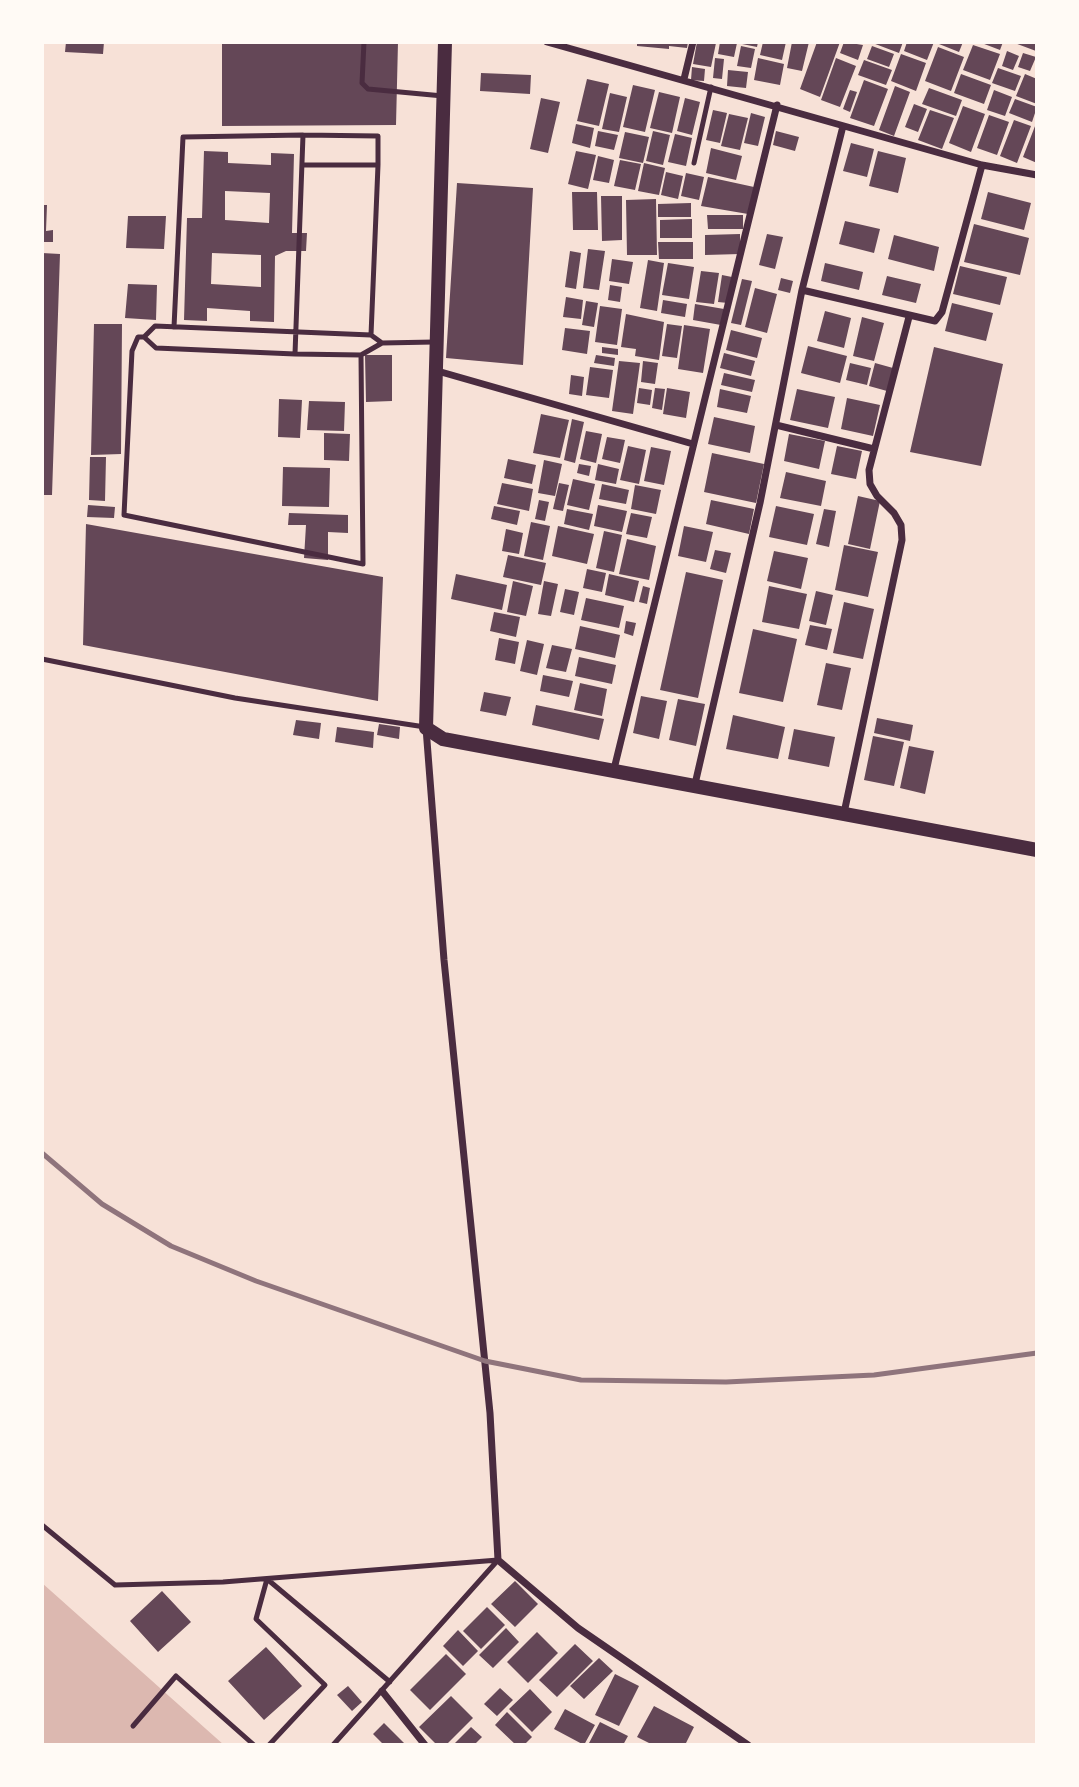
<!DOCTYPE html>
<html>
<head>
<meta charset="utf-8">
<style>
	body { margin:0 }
	#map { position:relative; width:1079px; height:1787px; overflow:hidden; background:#f7e1d7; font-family:"Fira Sans",sans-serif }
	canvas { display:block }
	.frame { position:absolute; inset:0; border:44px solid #fffaf5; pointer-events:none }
</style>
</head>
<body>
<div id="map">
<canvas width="1079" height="1787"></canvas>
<div class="frame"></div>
</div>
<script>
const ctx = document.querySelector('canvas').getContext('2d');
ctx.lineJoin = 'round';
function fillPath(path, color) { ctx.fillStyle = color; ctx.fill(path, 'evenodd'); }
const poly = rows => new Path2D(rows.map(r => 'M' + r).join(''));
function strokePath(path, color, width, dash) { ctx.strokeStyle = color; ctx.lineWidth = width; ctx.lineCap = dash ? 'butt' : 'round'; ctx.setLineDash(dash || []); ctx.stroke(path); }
fillPath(poly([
	[42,1583,224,1745,42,1745]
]), '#dcb8b0');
fillPath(poly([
	[66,42,104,42,103,54,65,52],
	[222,42,398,42,396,125,222,126],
	[637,42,688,42,687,48,669,46,669,49,637,46],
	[697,42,716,43,711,67,693,64],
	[720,42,758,42,757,47,737,43,734,57,718,54],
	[763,42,786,42,782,60,760,55],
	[792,42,809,42,802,71,787,68],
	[817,42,840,42,820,97,800,89],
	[844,42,863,45,858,60,840,53],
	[870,42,903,42,899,53],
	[907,42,934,42,927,60,904,51],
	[934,42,963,42,959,52],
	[979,42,1003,42,1000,50],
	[1012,42,1037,42,1037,49,1036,51],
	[973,45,1000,54,990,80,963,70],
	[741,46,755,49,751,68,737,66],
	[872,46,894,54,889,67,867,59],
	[938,47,964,57,951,91,925,81],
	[1007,51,1019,56,1013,70,1002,66],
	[1023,53,1036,57,1030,71,1018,67],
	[901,54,926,63,916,91,891,81],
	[715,58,724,59,722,79,713,78],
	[758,58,784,64,780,85,754,80],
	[836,58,856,66,840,107,821,100],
	[864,60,892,70,886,85,858,75],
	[692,67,705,69,704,81,691,80],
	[998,68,1021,76,1015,91,992,83],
	[728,70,748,72,746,88,727,86],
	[481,73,531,75,530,94,480,91],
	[961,74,991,85,984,104,954,93],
	[1025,74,1037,79,1037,104,1016,96],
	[587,79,609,84,599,126,577,121],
	[864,80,888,89,874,126,850,118],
	[633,85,655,90,645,132,623,127],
	[895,86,910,92,894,136,879,130],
	[929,88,962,100,956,116,922,104],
	[850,90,857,92,850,112,843,109],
	[994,90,1012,97,1005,116,987,110],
	[659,92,680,97,672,133,650,128],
	[610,93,627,97,619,132,602,129],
	[541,98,560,102,548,153,530,149],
	[685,98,700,102,692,135,677,131],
	[1015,99,1037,107,1032,122,1009,113],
	[914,104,927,109,918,132,905,127],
	[963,106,985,114,971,152,949,143],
	[713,110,727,113,720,143,706,140],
	[930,110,954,118,942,149,918,140],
	[751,113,765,117,758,146,744,143],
	[729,114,748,118,740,150,721,146],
	[989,115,1009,122,997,155,977,148],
	[1014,120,1031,126,1017,163,1000,156],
	[1037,121,1037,163,1023,157],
	[576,124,594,128,590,148,572,143],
	[598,131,618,135,614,150,595,146],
	[653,131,670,135,663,165,646,161],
	[776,131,799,137,795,151,773,145],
	[625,132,649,137,643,163,619,158],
	[675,134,692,138,686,166,668,162],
	[851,143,874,149,867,177,843,171],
	[711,148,742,156,736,180,706,173],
	[204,151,228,152,228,163,271,165,271,153,294,154,292,233,307,233,306,251,286,251,275,256,274,322,250,321,250,311,207,308,207,321,184,320,187,218,202,218],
	[225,191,270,193,269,223,225,220],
	[212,253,261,255,261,287,211,284],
	[576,151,596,155,588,189,568,184],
	[878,151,906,158,898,193,869,186],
	[598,156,614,160,609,183,593,180],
	[620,160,641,164,635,190,614,186],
	[644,163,665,168,659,195,638,191],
	[666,172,683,176,678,199,661,195],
	[686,173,704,177,699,200,681,196],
	[708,177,754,187,748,214,701,206],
	[457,183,533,188,523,365,446,358],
	[572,192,597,192,598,230,573,230],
	[988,192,1031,203,1024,230,981,219],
	[601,196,622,196,622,240,602,241],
	[656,199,657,255,627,255,626,200],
	[691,203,691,217,658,217,658,204],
	[42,205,47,205,46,231,53,230,53,242,42,242],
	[707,215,743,215,743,229,708,229],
	[128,216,166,216,164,249,126,248],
	[692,219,692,238,660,238,660,220],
	[845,221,880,229,874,253,839,244],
	[974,224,1029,238,1020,275,964,262],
	[740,234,740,254,705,255,705,235],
	[767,234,783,237,775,269,759,265],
	[894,235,939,247,934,271,888,259],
	[658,242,693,242,693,259,659,259],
	[588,249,605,251,599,290,583,288],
	[570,251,581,253,576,289,565,287],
	[42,253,60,254,52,495,42,495],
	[612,259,633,262,629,284,609,281],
	[648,260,664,263,657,311,640,308],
	[668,263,694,267,689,299,662,295],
	[825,263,863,272,859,290,821,281],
	[960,266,1007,277,1000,305,953,294],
	[701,271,719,273,714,304,696,302],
	[722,275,732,277,728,303,718,302],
	[887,276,921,284,916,303,882,295],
	[781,278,793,281,790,293,778,290],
	[742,279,752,281,741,325,731,323],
	[128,284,157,285,156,320,125,318],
	[610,285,622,287,620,302,608,300],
	[755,288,777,294,767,333,745,327],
	[566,297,583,300,581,319,563,317],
	[663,300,687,304,685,317,661,313],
	[586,301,598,303,594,327,582,325],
	[952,303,993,313,986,341,945,331],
	[695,304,724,309,721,325,693,320],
	[600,306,622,309,617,345,595,342],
	[825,311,851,318,844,348,817,341],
	[626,314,664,322,659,360,635,356,636,349,621,347],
	[862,317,884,323,874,361,853,356],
	[94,324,122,324,121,454,91,455],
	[667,324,682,326,677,358,662,356],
	[684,325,710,329,703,373,678,369],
	[565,328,590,331,587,354,562,350],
	[731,330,762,338,757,358,726,350],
	[808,346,847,356,840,383,801,373],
	[602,347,618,349,618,355,602,353],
	[934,347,1003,364,981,466,910,452],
	[724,353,755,361,751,376,720,368],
	[365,355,392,355,392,401,366,402],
	[596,355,615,358,614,366,594,363],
	[619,361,640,363,633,414,612,411],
	[643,361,658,363,655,384,641,382],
	[850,363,871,368,867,385,846,380],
	[875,363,893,368,887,391,869,386],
	[590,367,613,370,609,398,586,395],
	[724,373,755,380,752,392,721,385],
	[571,375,584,377,582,396,569,394],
	[639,388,652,390,650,405,637,403],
	[655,388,665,389,662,410,652,408],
	[667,388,690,392,686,418,663,414],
	[720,389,751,396,747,413,717,407],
	[797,389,835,397,828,428,790,420],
	[847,398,880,405,873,436,841,429],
	[279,399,302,400,300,438,278,437],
	[309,401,345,402,344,431,307,430],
	[541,414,569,420,560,458,533,453],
	[714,417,755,426,750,453,708,444],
	[572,419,584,422,575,463,564,460],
	[586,431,602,434,596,463,580,459],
	[324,433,350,434,349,461,324,460],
	[789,434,825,441,819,469,784,461],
	[607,437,625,440,620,463,602,459],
	[628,446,646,450,639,484,620,480],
	[837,446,862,451,856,479,831,474],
	[651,447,671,451,664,485,644,481],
	[712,453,764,464,756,503,704,492],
	[90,457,106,457,105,501,89,500],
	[508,459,536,465,532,484,504,478],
	[544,460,562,464,555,496,538,493],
	[579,464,591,466,589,476,577,473],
	[598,464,619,469,616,484,595,480],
	[283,467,330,468,329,507,282,506],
	[786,472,826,481,821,506,780,498],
	[573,479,595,484,589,510,567,505],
	[502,483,533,489,529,511,497,504],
	[559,483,569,485,563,511,553,509],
	[602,484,629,490,626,504,599,499],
	[635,485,661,490,656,514,631,509],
	[858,496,880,501,870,549,848,544],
	[539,500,549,502,545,521,535,519],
	[711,500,754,509,749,534,706,524],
	[88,505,115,507,114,518,87,517],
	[598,505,627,511,622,532,594,526],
	[494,506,520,511,517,525,491,519],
	[776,506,814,514,807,545,769,537],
	[567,509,593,514,589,530,564,524],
	[824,509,836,511,829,547,816,544],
	[289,513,348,515,348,533,328,532,328,560,304,558,306,525,288,525],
	[631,513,652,517,647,538,626,534],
	[531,522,550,526,543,560,524,556],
	[86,524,383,577,378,701,83,645],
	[558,526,594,534,587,564,552,556],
	[684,526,713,532,706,562,678,556],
	[506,529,523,533,519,554,502,551],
	[604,531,622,535,614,572,596,568],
	[627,539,656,546,649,580,619,574],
	[844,545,878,552,868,597,835,590],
	[715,550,731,553,726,573,710,569],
	[774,551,808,558,801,589,767,581],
	[508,555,546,563,541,585,503,577],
	[587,569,606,573,602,592,583,588],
	[686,572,723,580,698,698,660,690],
	[456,574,507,585,502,610,451,599],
	[609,574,639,581,634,602,605,595],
	[513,581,533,586,526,616,507,612],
	[544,581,558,584,551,616,538,614],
	[643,586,650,588,647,604,639,602],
	[769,586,807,594,799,629,762,622],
	[565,589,579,592,574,615,560,612],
	[816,591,833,595,826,625,809,621],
	[586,598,624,606,619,628,581,620],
	[844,602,874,609,863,659,833,653],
	[494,612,520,617,516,637,490,631],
	[626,621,636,623,633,636,624,633],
	[810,625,832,629,827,650,805,645],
	[580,626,620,635,615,658,575,649],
	[753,629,797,639,783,702,739,693],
	[499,638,519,642,515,664,495,660],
	[527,640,544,644,537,675,520,671],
	[552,645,572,649,566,672,546,668],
	[579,657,616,665,612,684,575,676],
	[826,663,851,668,842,710,817,705],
	[543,675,573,681,569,697,540,691],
	[580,683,607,689,602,716,574,710],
	[484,692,511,697,506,716,480,711],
	[641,696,667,701,659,739,633,733],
	[678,699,705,704,696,746,669,740],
	[536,705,604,719,599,740,532,725],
	[733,715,785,727,778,759,726,749],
	[877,718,913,725,910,741,874,733],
	[296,720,321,723,319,739,293,735],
	[379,724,400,727,399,739,377,735],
	[337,727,374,732,373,748,335,742],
	[794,729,835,737,829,767,788,759],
	[873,736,904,742,894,786,864,780],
	[909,746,934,751,925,794,900,788],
	[515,1581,538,1604,515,1627,491,1604],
	[162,1591,191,1622,158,1652,130,1621],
	[487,1607,505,1625,481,1649,463,1631],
	[506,1628,519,1642,493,1668,479,1655],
	[458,1630,478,1651,463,1666,443,1646],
	[537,1632,558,1653,528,1683,507,1662],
	[575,1644,593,1661,557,1697,539,1680],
	[266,1647,302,1686,264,1720,228,1681],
	[446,1654,466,1674,430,1710,410,1690],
	[599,1658,613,1671,584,1699,570,1686],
	[615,1674,639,1686,619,1726,595,1715],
	[348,1686,362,1702,352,1711,337,1695],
	[500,1688,513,1700,497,1716,484,1704],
	[530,1689,552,1712,532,1732,509,1709],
	[451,1696,473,1718,446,1745,437,1745,419,1727],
	[654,1706,694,1727,685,1745,653,1745,637,1737],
	[565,1709,595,1725,584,1745,554,1729],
	[507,1712,532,1737,524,1745,516,1745,495,1725],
	[600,1722,628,1736,623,1745,588,1745],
	[384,1723,406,1745,384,1745,373,1734],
	[471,1727,482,1737,474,1745,453,1745]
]), '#644757');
strokePath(poly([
	[364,42,362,83,368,89,443,96],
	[303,135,378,136,378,165],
	[694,163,711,87],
	[303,165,378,165,371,335],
	[174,327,183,137,303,135,295,354],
	[144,337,156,348,295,354,361,355,382,343,434,342],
	[361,355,363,564,124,515,132,351,138,337,144,337,155,326,371,335,382,343],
	[42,659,235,698,425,727],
	[42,1525,115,1585,223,1582,498,1560],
	[133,1726,176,1676,254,1745],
	[269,1745,325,1685,256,1619,267,1579,390,1682],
	[333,1745,498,1560]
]), '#4a2c40', 5);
strokePath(poly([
	[547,42,982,165,1037,175],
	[684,79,693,42],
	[802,290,935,321,942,312,982,165],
	[434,370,693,444],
	[776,425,874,449],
	[426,728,444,960,490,1413,498,1560,578,1628,748,1745],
	[614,769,777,105],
	[695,784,760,503,802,290,843,126],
	[844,813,902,540,901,525,894,513,877,496,870,484,869,470,909,317],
	[382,1691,425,1745]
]), '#4a2c40', 7);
strokePath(poly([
	[445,42,426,728,443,739,1037,850]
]), '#4a2c40', 14);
strokePath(poly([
	[42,1153,102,1204,171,1246,256,1281,485,1361,581,1380,726,1382,874,1375,1037,1353]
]), '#8f747c', 5);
</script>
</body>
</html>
